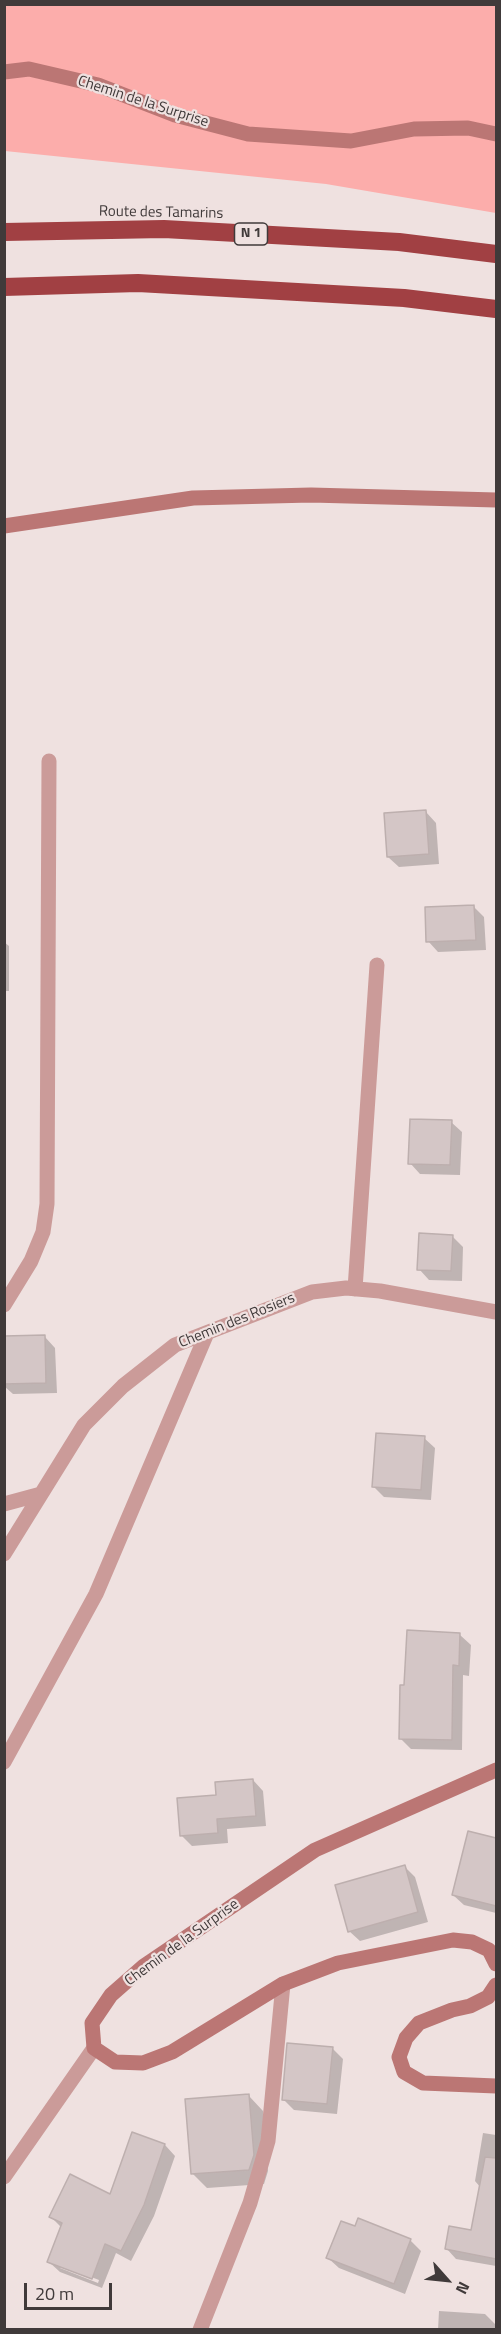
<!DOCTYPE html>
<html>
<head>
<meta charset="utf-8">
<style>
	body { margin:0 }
	#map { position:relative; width:501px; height:2334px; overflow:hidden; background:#efe1e0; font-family:"Titillium Web",sans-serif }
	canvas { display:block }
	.frame { position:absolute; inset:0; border:6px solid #403a3a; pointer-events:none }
	.north { position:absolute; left:417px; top:2250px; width:60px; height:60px; -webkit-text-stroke:4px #efe1e0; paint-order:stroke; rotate:117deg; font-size:16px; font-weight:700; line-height:24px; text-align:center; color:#403a3a }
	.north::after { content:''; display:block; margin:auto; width:21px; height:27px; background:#403a3a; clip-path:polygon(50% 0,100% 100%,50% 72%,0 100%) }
	.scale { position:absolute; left:24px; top:2283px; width:88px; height:27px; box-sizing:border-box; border:3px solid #403a3a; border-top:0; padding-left:8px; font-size:18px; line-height:21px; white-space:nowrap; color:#403a3a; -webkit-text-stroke:4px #efe1e0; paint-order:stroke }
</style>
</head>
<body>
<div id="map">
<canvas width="501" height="2334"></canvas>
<div class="frame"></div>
<div class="north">N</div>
<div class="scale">20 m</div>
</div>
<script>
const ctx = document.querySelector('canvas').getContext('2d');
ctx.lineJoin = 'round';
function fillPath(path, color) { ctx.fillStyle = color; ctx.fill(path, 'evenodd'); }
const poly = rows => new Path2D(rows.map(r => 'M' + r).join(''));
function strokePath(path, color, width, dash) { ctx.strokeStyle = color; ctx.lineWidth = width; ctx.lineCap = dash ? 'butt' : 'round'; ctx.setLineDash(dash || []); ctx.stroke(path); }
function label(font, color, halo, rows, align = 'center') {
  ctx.font = font + ' "Titillium Web",sans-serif'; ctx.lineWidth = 4.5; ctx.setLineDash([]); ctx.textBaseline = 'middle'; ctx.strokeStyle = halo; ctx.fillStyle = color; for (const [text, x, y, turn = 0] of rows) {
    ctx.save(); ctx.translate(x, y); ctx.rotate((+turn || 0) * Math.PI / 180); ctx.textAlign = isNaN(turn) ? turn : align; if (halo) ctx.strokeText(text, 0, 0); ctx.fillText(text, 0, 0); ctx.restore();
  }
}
fillPath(poly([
	[5,5,496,5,496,213,326,184,5,151]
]), '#fcadab');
fillPath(poly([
	[426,812,436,823,439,864,399,867,388,857],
	[473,906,484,917,486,950,438,952,428,941],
	[4,942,9,946,9,991,4,991],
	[451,1122,462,1132,460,1175,420,1174,410,1163],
	[452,1236,463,1247,462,1281,429,1280,419,1269],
	[45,1337,55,1348,57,1393,13,1394,4,1386,4,1338],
	[424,1438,435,1448,431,1500,384,1497,373,1486],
	[460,1635,471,1645,469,1676,463,1675,462,1750,411,1749,401,1739,405,1686],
	[253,1780,263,1791,266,1826,227,1829,228,1843,192,1846,181,1835,217,1796],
	[469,1832,496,1840,496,1913,464,1905,453,1895],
	[405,1867,415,1877,428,1922,360,1941,349,1931],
	[333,2049,343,2059,337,2114,294,2110,283,2099],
	[249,2096,263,2111,268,2171,264,2184,207,2188,192,2173],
	[483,2133,496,2135,496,2266,456,2259,447,2249,472,2232,481,2188,475,2181],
	[165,2145,175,2156,154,2216,131,2261,116,2253,102,2288,60,2272,49,2262,62,2228,51,2217,110,2196],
	[60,2265,99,2280,98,2283,60,2268],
	[410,2240,421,2251,405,2294,339,2268,328,2258],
	[439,2311,485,2314,496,2325,496,2330,438,2330]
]), '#0003');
const building = poly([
	[426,810,429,854,387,857,384,813,426,810],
	[474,905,476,940,426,942,425,907,474,905],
	[410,1119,452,1120,450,1165,408,1164,410,1119],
	[419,1233,453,1235,451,1271,417,1270,419,1233],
	[45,1335,46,1383,4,1384,4,1336,45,1335],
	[376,1433,425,1436,421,1490,372,1487,376,1433],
	[407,1630,460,1633,459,1666,453,1665,452,1740,399,1739,400,1685,404,1685,407,1630],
	[253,1779,256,1816,217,1819,218,1833,180,1836,177,1798,216,1795,215,1782,253,1779],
	[468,1831,496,1838,496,1906,452,1895,468,1831],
	[405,1865,418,1912,348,1932,335,1885,405,1865],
	[287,2043,333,2047,327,2104,282,2100,287,2043],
	[249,2094,254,2155,249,2170,191,2174,185,2099,249,2094],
	[132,2132,165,2144,144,2205,121,2251,105,2244,92,2279,47,2262,62,2223,49,2217,70,2174,110,2194,132,2132],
	[485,2157,496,2158,496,2259,445,2249,449,2226,471,2230,485,2157],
	[358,2218,411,2239,394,2284,326,2258,341,2221,355,2226,358,2218]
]);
fillPath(building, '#d4c6c6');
strokePath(building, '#bdafae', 1.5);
strokePath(poly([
	[355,1289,377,965],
	[4,1305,31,1261,43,1232,47,1204,49,761],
	[4,1504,41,1494],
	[4,1554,84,1425,123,1386,175,1345,312,1292,346,1288,380,1291,496,1312],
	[4,1762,96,1594,207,1333],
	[4,2177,94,2048],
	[200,2330,250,2203,268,2141,283,1984]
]), '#cb9b99', 15);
strokePath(poly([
	[4,72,29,69,98,85,175,115,248,134,351,141,414,129,468,128,496,134],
	[4,526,193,498,311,495,496,500],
	[496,1770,315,1850,144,1966,111,1995,92,2023,94,2048,115,2062,143,2063,172,2052,283,1984,338,1963,453,1940,472,1942,489,1950,496,1964],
	[496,1985,488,1997,470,2006,452,2010,419,2023,406,2038,399,2057,404,2072,423,2083,496,2086]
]), '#bb7674', 15);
strokePath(poly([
	[4,232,164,229,399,242,496,254],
	[4,287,138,283,404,298,496,309]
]), '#a14043', 18);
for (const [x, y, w] of [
	[251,234,33]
]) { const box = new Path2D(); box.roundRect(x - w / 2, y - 11, w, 22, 4.5); ctx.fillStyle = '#efe1e0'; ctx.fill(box); strokePath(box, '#403a3a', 1.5); }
label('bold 14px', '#403a3a', null, [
	["N 1",251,234]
]);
label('15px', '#403a3a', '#efe1e0', [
	["Chemin de la Surprise",143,102,18],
	["Route des Tamarins",161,213,1],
	["Chemin des Rosiers",237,1321,-22],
	["Chemin de la Surprise",182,1943,-36]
]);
</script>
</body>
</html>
